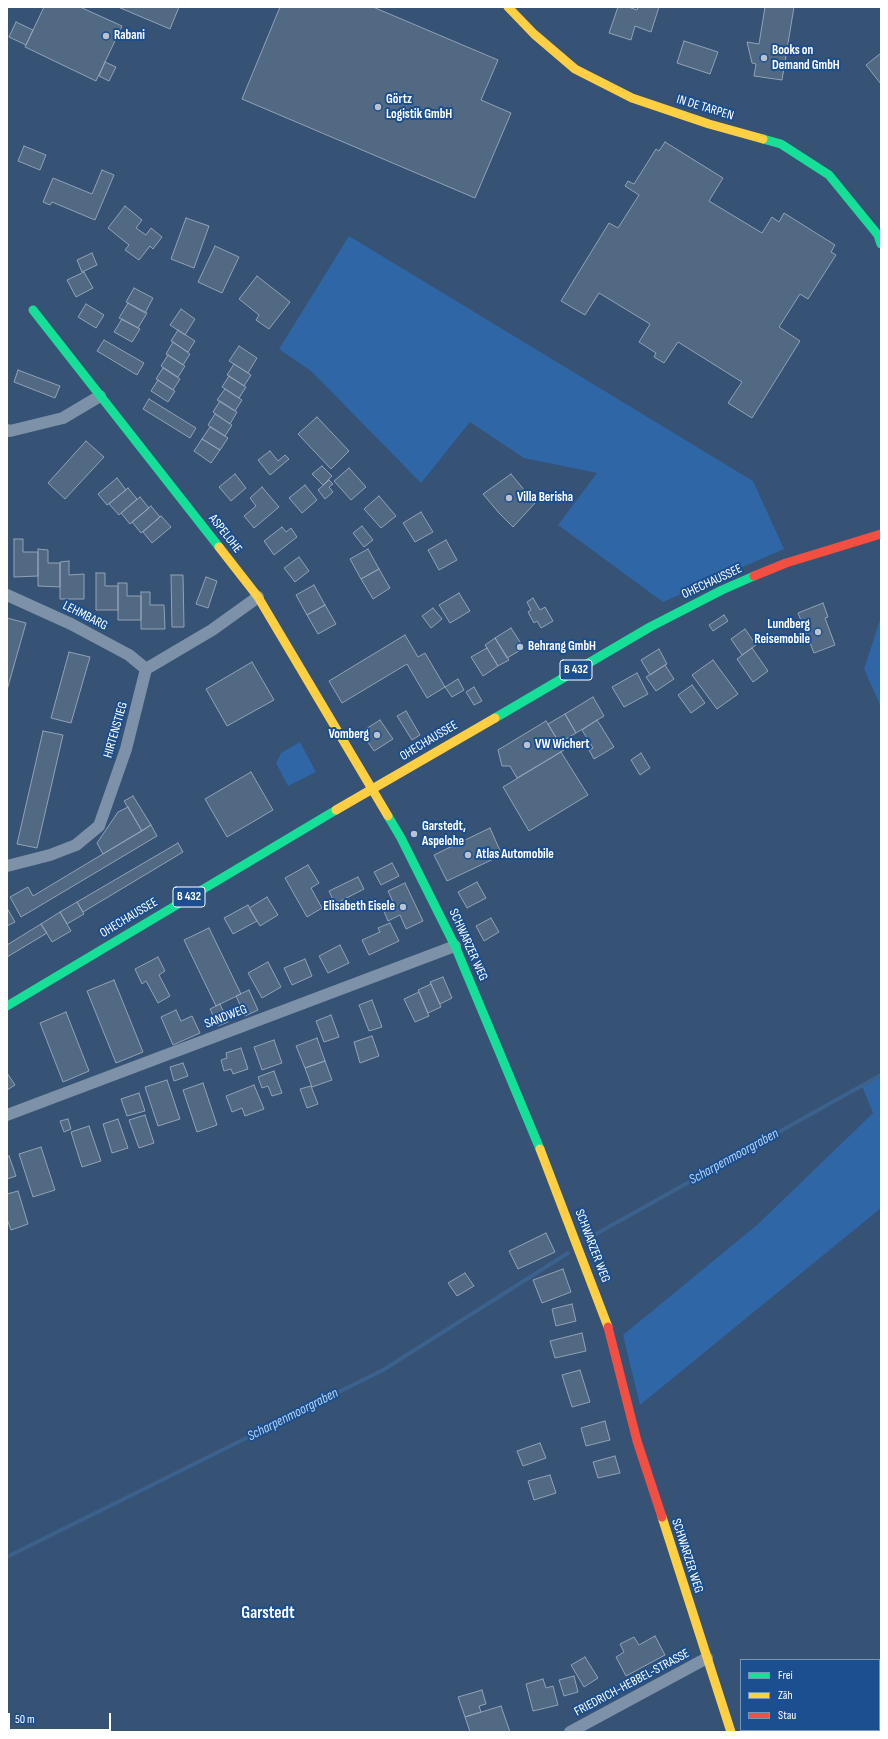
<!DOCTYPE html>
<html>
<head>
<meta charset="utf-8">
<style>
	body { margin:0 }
	#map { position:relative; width:888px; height:1739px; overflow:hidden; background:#365274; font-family:"Sofia Sans Condensed",sans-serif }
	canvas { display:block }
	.frame { position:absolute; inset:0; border:8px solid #fff; pointer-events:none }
	.legend { position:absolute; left:740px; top:1659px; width:140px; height:72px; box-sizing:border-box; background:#1b4f8f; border:1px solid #7695bc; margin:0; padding:5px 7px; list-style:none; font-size:12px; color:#fff }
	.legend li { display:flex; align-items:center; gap:8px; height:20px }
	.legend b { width:20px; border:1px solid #7695bc }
	.scale { position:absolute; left:8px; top:1713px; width:103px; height:18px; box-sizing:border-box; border:2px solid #fff; border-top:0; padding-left:5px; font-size:12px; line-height:14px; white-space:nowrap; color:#fff; -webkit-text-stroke:3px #1b4f8f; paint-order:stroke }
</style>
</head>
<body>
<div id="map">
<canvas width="888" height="1739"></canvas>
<div class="frame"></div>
<ul class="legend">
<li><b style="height:5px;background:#16e098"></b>Frei</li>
<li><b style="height:5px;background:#ffcf43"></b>Zäh</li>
<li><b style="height:5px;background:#f24e42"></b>Stau</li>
</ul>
<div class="scale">50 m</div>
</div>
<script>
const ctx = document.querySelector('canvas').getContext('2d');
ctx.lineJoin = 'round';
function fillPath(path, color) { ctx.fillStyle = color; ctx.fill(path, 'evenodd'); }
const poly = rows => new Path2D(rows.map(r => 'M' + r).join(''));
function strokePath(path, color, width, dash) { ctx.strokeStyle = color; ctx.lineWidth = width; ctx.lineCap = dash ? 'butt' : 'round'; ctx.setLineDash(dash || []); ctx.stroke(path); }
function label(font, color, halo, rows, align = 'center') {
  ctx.font = font + ' "Sofia Sans Condensed",sans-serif'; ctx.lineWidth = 4; ctx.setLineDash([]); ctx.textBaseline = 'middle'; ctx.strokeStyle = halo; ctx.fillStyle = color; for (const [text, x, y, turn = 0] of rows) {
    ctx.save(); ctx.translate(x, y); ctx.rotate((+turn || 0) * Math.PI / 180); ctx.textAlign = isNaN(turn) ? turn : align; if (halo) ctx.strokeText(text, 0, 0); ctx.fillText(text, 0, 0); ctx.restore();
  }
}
fillPath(poly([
	[349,236,753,481,784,549,663,602,558,525,597,473,524,458,470,422,421,483,311,371,279,349],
	[881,617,881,707,864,669],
	[300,742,316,772,288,786,276,763,281,753],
	[881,1076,881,1208,640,1405,623,1335,757,1225,873,1113,862,1086]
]), '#2f66a5');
strokePath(poly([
	[587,1239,881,1075],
	[7,1557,383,1370,568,1253]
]), '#3b618d', 4);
const building = poly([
	[44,7,80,7,122,26,96,81,25,47,44,7],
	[118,7,179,7,170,29,118,7],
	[280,7,373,7,498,60,481,100,511,113,475,198,242,99,280,7],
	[618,7,628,7,637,10,638,7,659,7,651,32,635,26,631,40,609,33,618,7],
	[765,7,794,7,782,80,754,76,756,64,752,63,747,42,759,44,765,7],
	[16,22,33,30,26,45,9,37,16,22],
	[684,41,718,52,710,74,677,63,684,41],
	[881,53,881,84,866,65,881,53],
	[105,62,116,67,109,81,99,76,105,62],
	[665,142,723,178,709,201,762,233,772,217,779,222,784,213,835,245,831,252,836,255,808,299,800,294,779,327,800,341,752,418,728,403,742,382,678,342,664,363,654,357,656,353,639,342,650,324,599,293,585,315,561,301,609,223,618,228,639,195,625,186,628,181,634,184,656,149,659,151,665,142],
	[24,146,46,155,40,170,18,161,24,146],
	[102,170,114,175,95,220,52,202,50,205,43,202,53,178,92,194,102,170],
	[125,206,142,220,136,228,146,235,151,228,162,237,153,249,150,246,139,260,125,250,129,245,108,228,125,206],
	[186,218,209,226,194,268,171,259,186,218],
	[215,246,239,257,222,293,198,282,215,246],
	[92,253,97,265,82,272,77,260,92,253],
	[84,272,93,288,76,297,67,280,84,272],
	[257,276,290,302,269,329,256,320,259,315,239,299,257,276],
	[134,288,153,298,145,313,126,302,134,288],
	[128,303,147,313,138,328,119,318,128,303],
	[86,304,104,315,96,328,78,317,86,304],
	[181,309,195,319,185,335,170,325,181,309],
	[122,319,140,329,132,342,114,332,122,319],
	[178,330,195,341,188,352,171,341,178,330],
	[104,340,144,363,137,375,97,351,104,340],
	[173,342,190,354,183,365,166,354,173,342],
	[239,346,257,358,248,373,229,361,239,346],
	[168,355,185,366,178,377,161,366,168,355],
	[234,364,251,375,244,386,227,375,234,364],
	[163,368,180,379,173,390,156,379,163,368],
	[18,370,60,386,55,398,14,382,18,370],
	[229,376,246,387,239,398,222,387,229,376],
	[158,380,175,391,168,402,151,391,158,380],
	[225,389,242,400,235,411,217,400,225,389],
	[149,399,196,428,190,438,143,409,149,399],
	[220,401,237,412,230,424,213,412,220,401],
	[215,414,232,425,225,436,208,425,215,414],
	[317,417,349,451,331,469,298,434,317,417],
	[210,427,228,438,220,450,202,439,210,427],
	[202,439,220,450,211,463,194,451,202,439],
	[86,441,104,457,65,499,48,483,86,441],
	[270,451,278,461,285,455,289,459,270,475,258,460,270,451],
	[322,466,332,476,323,485,312,474,322,466],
	[349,468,366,487,351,500,334,481,349,468],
	[235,474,246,488,231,501,219,487,235,474],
	[511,474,535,503,513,527,499,513,483,494,511,474],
	[117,478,126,490,107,505,98,494,117,478],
	[329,480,333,484,329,487,333,492,325,499,318,490,329,480],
	[305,485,317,500,302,513,289,498,305,485],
	[262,487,279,507,254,528,244,516,256,506,250,498,262,487],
	[128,488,137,499,119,515,109,504,128,488],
	[379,496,396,516,381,528,364,509,379,496],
	[140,497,149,508,130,524,121,513,140,497],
	[151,506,160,517,141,533,132,522,151,506],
	[421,512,433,532,415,542,403,523,421,512],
	[161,516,171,527,152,543,143,532,161,516],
	[362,526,373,540,364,547,353,533,362,526],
	[282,527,286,532,291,528,297,537,274,555,264,541,282,527],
	[14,539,23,539,23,552,38,552,38,576,14,577,14,539],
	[446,540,457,560,439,570,428,550,446,540],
	[38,549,48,550,48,563,60,563,60,587,38,586,38,549],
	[368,549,379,569,361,579,350,559,368,549],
	[299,557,309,571,295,582,284,568,299,557],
	[69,561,69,575,84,574,84,599,60,599,60,562,69,561],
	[379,569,390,588,373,599,361,579,379,569],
	[96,573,105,573,105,586,118,586,118,610,96,610,96,573],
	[171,575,183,575,184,627,172,627,171,575],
	[206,577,217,581,208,608,196,604,206,577],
	[118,583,127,583,127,596,141,596,141,620,118,620,118,583],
	[314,585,325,605,307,615,296,595,314,585],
	[141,592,150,592,150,605,164,605,165,629,141,629,141,592],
	[459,593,470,611,450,623,439,605,459,593],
	[533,598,540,610,545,607,553,621,541,628,537,621,534,623,528,612,531,610,527,602,533,598],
	[823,603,828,617,825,618,835,645,814,653,798,613,823,603],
	[325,605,336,624,318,634,307,615,325,605],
	[433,608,442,619,431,628,422,616,433,608],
	[724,615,728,621,713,631,709,625,724,615],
	[7,618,26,623,7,690,7,618],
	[511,628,524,648,507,658,495,638,511,628],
	[745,629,756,645,742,655,731,639,745,629],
	[405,635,418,657,425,653,445,687,427,698,407,664,342,703,329,681,405,635],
	[495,638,509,660,498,666,485,645,495,638],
	[487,648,498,666,483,676,471,657,487,648],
	[752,648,768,671,753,682,737,659,752,648],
	[659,649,667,664,650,675,641,660,659,649],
	[69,652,90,657,71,723,51,718,69,652],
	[713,660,738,694,717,709,692,675,713,660],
	[252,662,274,700,227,726,206,689,252,662],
	[665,665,674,679,656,691,646,677,665,665],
	[637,673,648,694,624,707,612,687,637,673],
	[458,679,464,690,452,697,445,687,458,679],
	[692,685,705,703,691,713,678,695,692,685],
	[474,687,482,701,474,705,466,692,474,687],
	[593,697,604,716,576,733,565,714,593,697],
	[406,711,420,735,412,740,397,716,406,711],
	[565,714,576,733,559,743,548,724,565,714],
	[380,720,393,739,374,751,361,732,380,720],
	[597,720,614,747,594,759,589,750,593,748,582,730,597,720],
	[546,721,564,750,517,778,510,766,502,766,498,750,546,721],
	[43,731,63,735,37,848,17,844,43,731],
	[561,752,588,795,529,831,503,787,561,752],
	[641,753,650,768,640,775,631,760,641,753],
	[251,772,273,810,227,837,205,799,251,772],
	[133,796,151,825,142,831,124,801,133,796],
	[128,807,142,831,103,854,97,843,118,812,128,807],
	[151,825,157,836,21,917,10,897,28,887,33,896,151,825],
	[490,828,502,855,447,881,434,855,490,828],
	[178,843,183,852,83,912,77,902,178,843],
	[392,863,399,876,381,885,374,872,392,863],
	[308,865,319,883,311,888,322,908,307,917,285,878,308,865],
	[358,877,364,889,335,904,329,891,358,877],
	[477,882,486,898,467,908,458,892,477,882],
	[405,883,423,921,406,929,400,915,388,921,383,909,394,904,388,891,405,883],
	[267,897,278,915,260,926,249,908,267,897],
	[77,902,84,914,67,924,60,912,77,902],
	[248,905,257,921,233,934,224,918,248,905],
	[7,908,15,922,7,926,7,908],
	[60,912,71,931,52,942,41,924,60,912],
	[491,918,499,932,484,941,476,926,491,918],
	[390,923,399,941,369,955,362,940,380,932,378,928,390,923],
	[41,924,47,933,7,957,7,945,41,924],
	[209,928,241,994,216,1006,184,940,209,928],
	[340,945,349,963,328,973,319,956,340,945],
	[158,957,165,971,159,975,170,996,158,1003,146,981,142,984,135,969,158,957],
	[305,959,312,976,292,985,284,968,305,959],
	[268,962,281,987,262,998,248,973,268,962],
	[443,977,452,998,440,1004,430,982,443,977],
	[114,980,143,1052,116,1063,87,991,114,980],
	[431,984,441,1007,428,1013,418,990,431,984],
	[249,990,258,1010,245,1016,236,996,249,990],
	[419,992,429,1016,415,1022,404,999,419,992],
	[372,1000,382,1027,369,1031,359,1005,372,1000],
	[220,1004,228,1022,218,1026,210,1009,220,1004],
	[176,1010,181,1021,192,1016,200,1033,173,1045,161,1017,176,1010],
	[66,1012,89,1071,63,1082,40,1023,66,1012],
	[331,1015,339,1037,324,1042,316,1021,331,1015],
	[372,1036,379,1056,360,1063,354,1042,372,1036],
	[317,1038,325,1061,305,1068,296,1046,317,1038],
	[274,1040,282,1063,262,1070,254,1047,274,1040],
	[241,1048,248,1069,233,1074,231,1069,224,1071,221,1060,227,1058,226,1053,241,1048],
	[325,1061,332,1080,312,1087,305,1068,325,1061],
	[183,1063,188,1076,174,1081,170,1067,183,1063],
	[274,1071,282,1093,272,1096,268,1086,262,1088,258,1077,274,1071],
	[7,1073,15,1085,7,1090,7,1073],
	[167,1080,180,1119,158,1126,145,1087,167,1080],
	[203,1083,217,1125,197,1132,183,1090,203,1083],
	[254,1085,264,1109,245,1116,242,1108,232,1112,226,1096,254,1085],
	[311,1086,318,1104,307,1108,300,1089,311,1086],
	[139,1093,145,1111,127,1116,121,1099,139,1093],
	[145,1115,154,1143,139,1148,129,1120,145,1115],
	[68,1119,71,1129,64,1132,60,1121,68,1119],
	[118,1119,128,1148,112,1153,103,1124,118,1119],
	[89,1126,101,1161,82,1167,71,1132,89,1126],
	[41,1147,55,1190,33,1197,19,1154,41,1147],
	[9,1156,16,1176,7,1179,7,1157,9,1156],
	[18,1191,28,1224,11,1230,7,1219,7,1194,18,1191],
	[546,1233,555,1252,518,1269,509,1251,546,1233],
	[563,1269,571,1292,542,1303,533,1280,563,1269],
	[465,1273,474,1286,457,1296,448,1283,465,1273],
	[572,1304,576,1321,556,1326,552,1309,572,1304],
	[582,1333,586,1351,555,1358,550,1341,582,1333],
	[580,1370,590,1402,572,1407,562,1375,580,1370],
	[605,1421,610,1440,586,1446,581,1428,605,1421],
	[540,1443,546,1458,523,1466,517,1451,540,1443],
	[615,1456,620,1473,598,1478,593,1462,615,1456],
	[550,1475,556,1493,534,1500,528,1481,550,1475],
	[655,1636,665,1655,626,1676,616,1657,624,1652,620,1644,634,1637,639,1645,655,1636],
	[585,1657,598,1678,584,1687,571,1665,585,1657],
	[574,1676,578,1692,564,1696,559,1680,574,1676],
	[543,1679,546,1688,553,1686,558,1705,533,1711,526,1684,543,1679],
	[482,1690,486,1704,479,1706,481,1712,465,1717,458,1697,482,1690],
	[501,1706,510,1732,470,1732,465,1717,501,1706]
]);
fillPath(building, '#526984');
strokePath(building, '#92a2b6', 1);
strokePath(poly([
	[7,430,10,431,63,418,100,396],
	[7,595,71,624,129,655,146,669],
	[7,866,50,855,76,845,99,826,126,749,146,669,212,630,258,597],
	[7,1115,455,946],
	[570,1732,707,1658]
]), '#7d92a8', 12);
strokePath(poly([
	[763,139,781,144,829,175,878,235,881,244],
	[33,310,219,547],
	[495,718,650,627,722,590,754,576],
	[388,816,401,838,455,946,540,1149],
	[7,1006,336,810]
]), '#16e098', 9);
strokePath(poly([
	[508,7,534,34,575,69,632,98,709,124,763,139],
	[219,547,258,597,388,816],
	[336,810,495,718],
	[540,1149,608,1327],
	[662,1517,731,1732]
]), '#ffcf43', 9);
strokePath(poly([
	[754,576,786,563,881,534],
	[608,1327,637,1441,662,1517]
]), '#f24e42', 9);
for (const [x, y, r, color] of [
	[106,36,4,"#b9c2ce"],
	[764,58,4,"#b9c2ce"],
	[378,107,4,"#b9c2ce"],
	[509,498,4,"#b9c2ce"],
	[818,632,4,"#b9c2ce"],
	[520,647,4,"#b9c2ce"],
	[377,735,4,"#b9c2ce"],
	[527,745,4,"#b9c2ce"],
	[414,834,4,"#b9c2ce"],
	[468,855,4,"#b9c2ce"],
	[403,907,4,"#b9c2ce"]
]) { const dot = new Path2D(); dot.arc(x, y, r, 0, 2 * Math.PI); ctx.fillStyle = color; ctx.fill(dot); strokePath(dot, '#1b4f8f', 1.5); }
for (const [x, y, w] of [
	[576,670,32],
	[189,897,32]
]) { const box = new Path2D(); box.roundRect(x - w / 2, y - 10, w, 20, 3); ctx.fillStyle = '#1b4f8f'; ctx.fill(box); strokePath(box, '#fff', 1); }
label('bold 12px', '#fff', null, [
	["B 432",576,670],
	["B 432",189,897]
]);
label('bold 13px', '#fff', '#1b4f8f', [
	["Rabani",114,36],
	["Books on",772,51],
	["Demand GmbH",772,66],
	["Görtz",386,100],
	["Logistik GmbH",386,115],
	["Villa Berisha",517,498],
	["Lundberg",810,625,"right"],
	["Reisemobile",810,640,"right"],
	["Behrang GmbH",528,647],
	["Vomberg",369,735,"right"],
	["VW Wichert",535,745],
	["Garstedt,",422,827],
	["Aspelohe",422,842],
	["Atlas Automobile",476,855],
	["Elisabeth Eisele",395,907,"right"]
], 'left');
label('13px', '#fff', '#1b4f8f', [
	["IN DE TARPEN",705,108,17],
	["ASPELOHE",225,534,52],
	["OHECHAUSSEE",712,582,-25],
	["LEHMBARG",85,616,27],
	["HIRTENSTIEG",116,730,-74],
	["OHECHAUSSEE",429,741,-31],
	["OHECHAUSSEE",129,918,-31],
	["SCHWARZER WEG",468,945,66],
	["SANDWEG",226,1017,-21],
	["SCHWARZER WEG",592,1246,69],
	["SCHWARZER WEG",687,1556,72],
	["FRIEDRICH-HEBBEL-STRASSE",632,1683,-28]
]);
label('italic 14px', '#b5d3f5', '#1b4f8f', [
	["Scharpenmoorgraben",734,1157,-29],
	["Scharpenmoorgraben",293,1415,-27]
]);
label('bold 17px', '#fff', '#1b4f8f', [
	["Garstedt",268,1614]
]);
</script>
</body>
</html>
